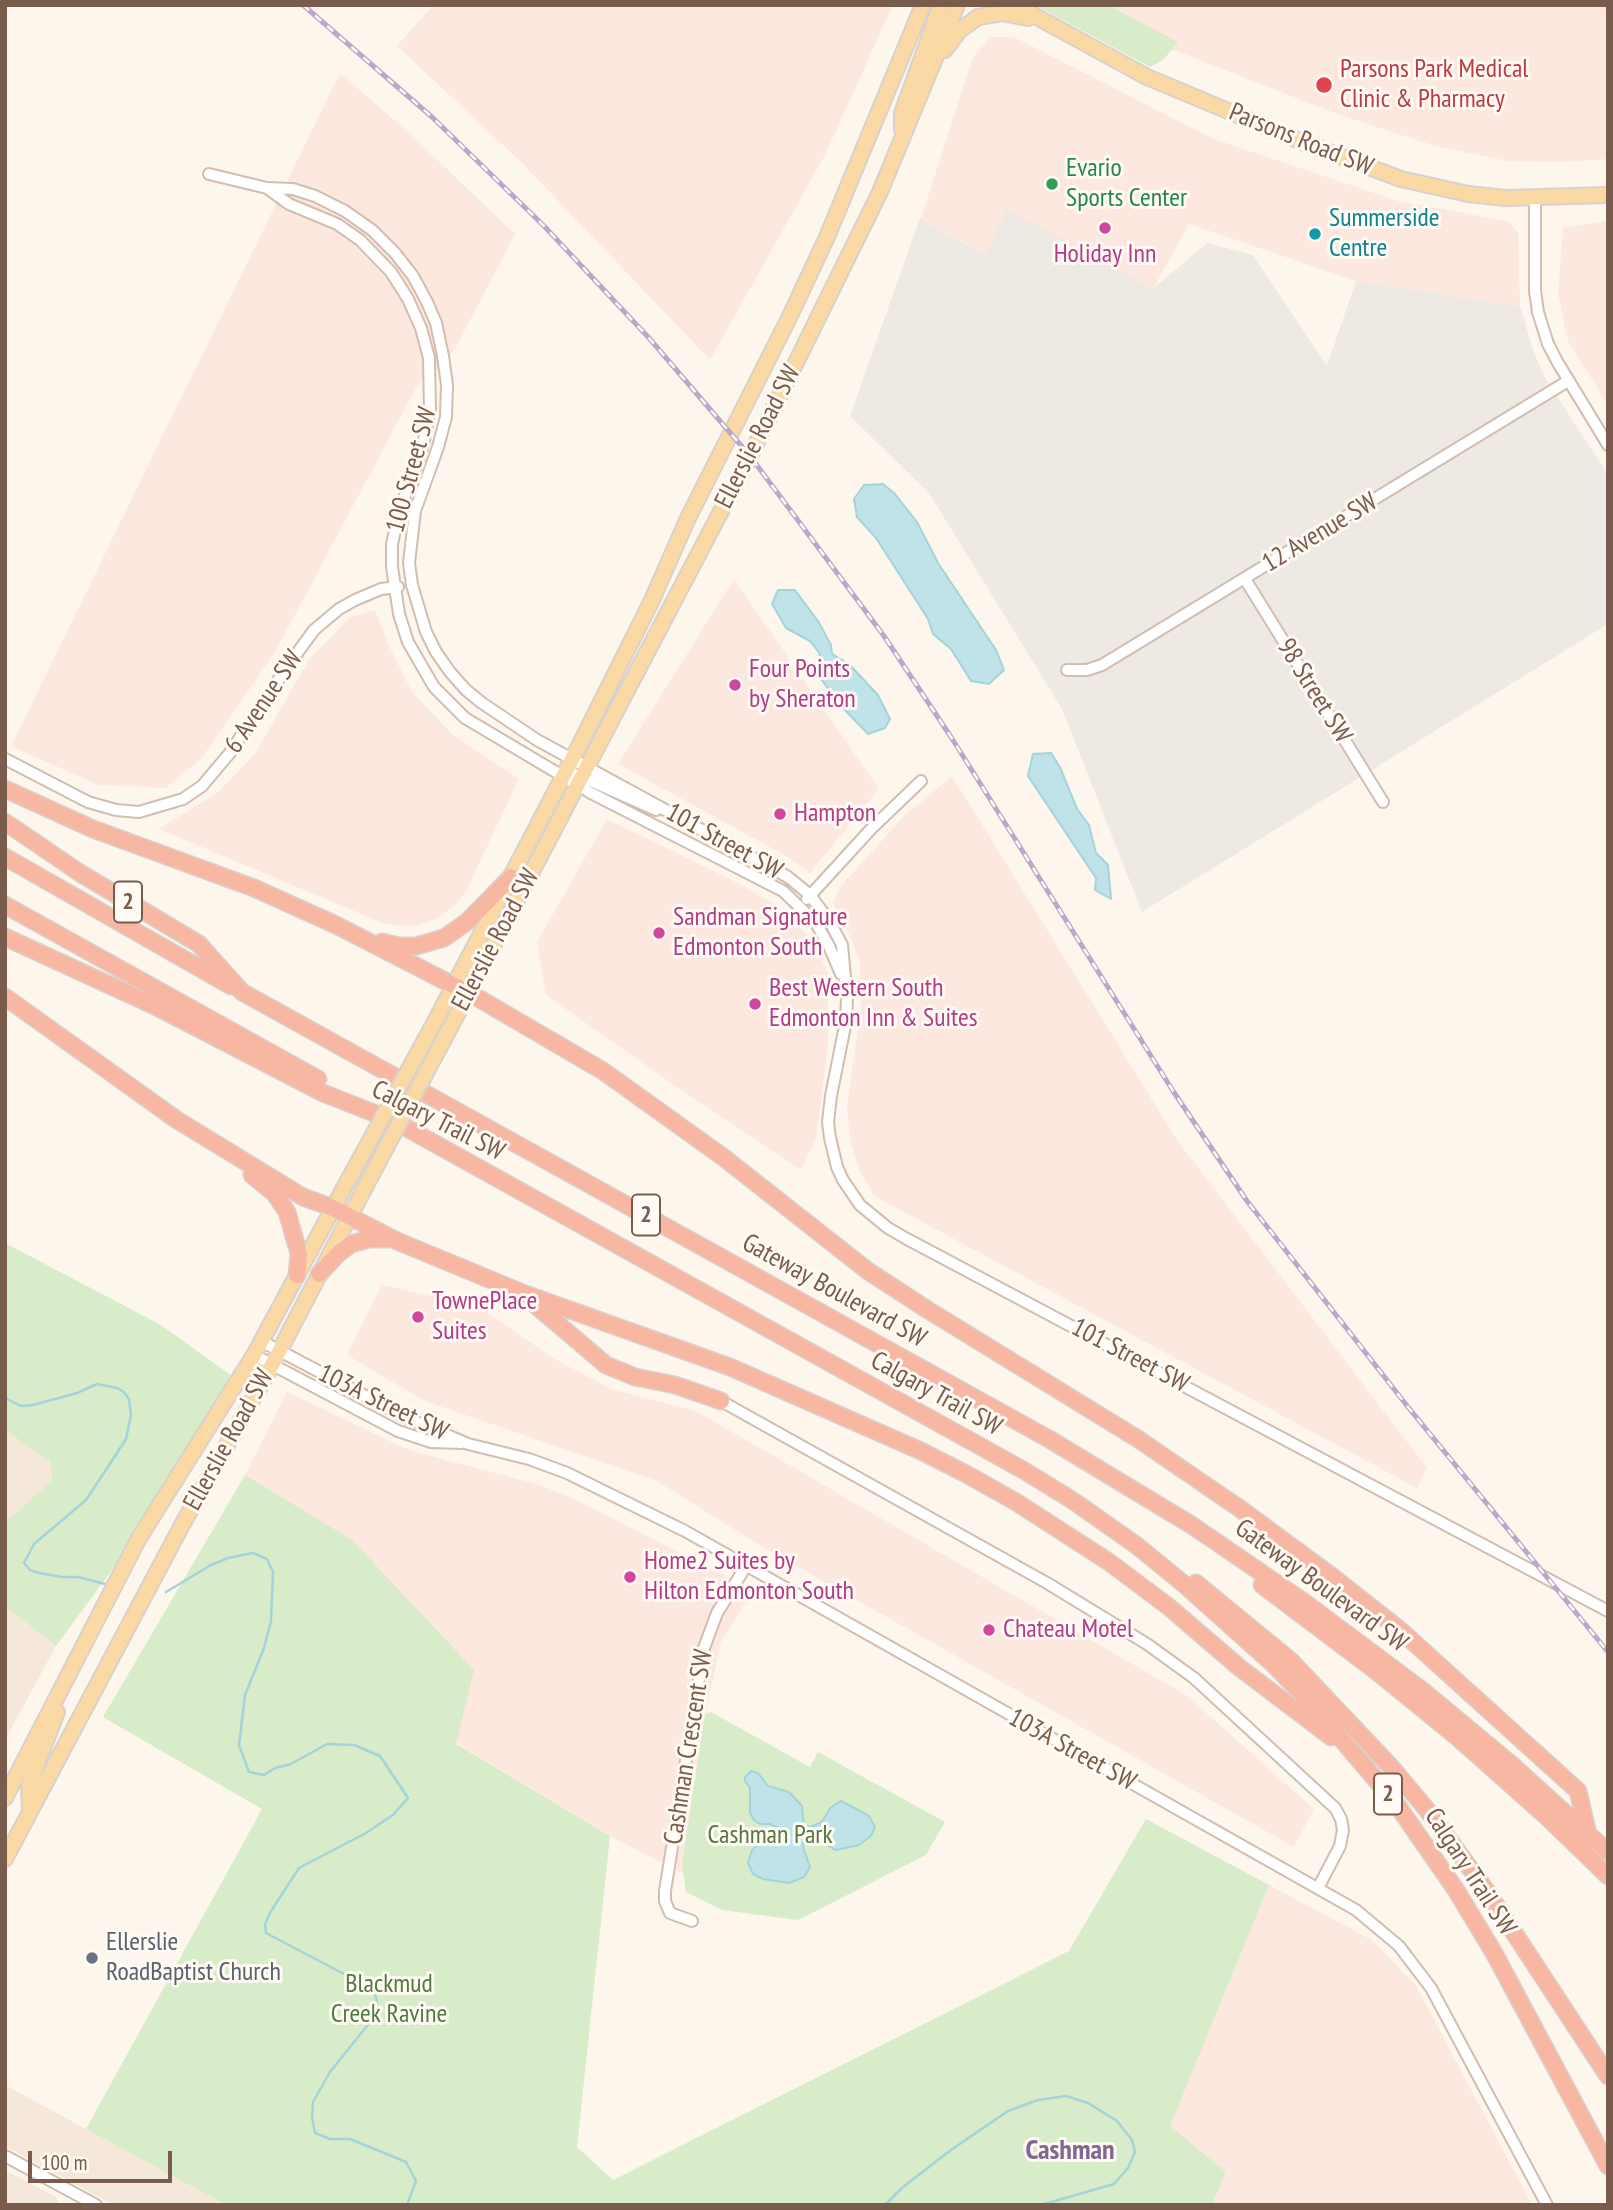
<!DOCTYPE html>
<html>
<head>
<meta charset="utf-8">
<style>
	body { margin:0 }
	#map { position:relative; width:1613px; height:2210px; overflow:hidden; background:#fdf6ec; font-family:"PT Sans Narrow",sans-serif }
	canvas { display:block }
	.frame { position:absolute; inset:0; border:7px solid #7a5c4d; pointer-events:none }
	.scale { position:absolute; left:28px; top:2151px; width:144px; height:32px; box-sizing:border-box; border:4px solid #7a5c4d; border-top:0; padding-left:9px; font-size:21px; line-height:24px; white-space:nowrap; color:#7a5c4d; -webkit-text-stroke:5px #fffaf3; paint-order:stroke }
</style>
</head>
<body>
<div id="map">
<canvas width="1613" height="2210"></canvas>
<div class="frame"></div>
<div class="scale">100 m</div>
</div>
<script>
const ctx = document.querySelector('canvas').getContext('2d');
ctx.lineJoin = 'round';
function fillPath(path, color) { ctx.fillStyle = color; ctx.fill(path, 'evenodd'); }
const poly = rows => new Path2D(rows.map(r => 'M' + r).join(''));
function strokePath(path, color, width, dash) { ctx.strokeStyle = color; ctx.lineWidth = width; ctx.lineCap = dash ? 'butt' : 'round'; ctx.setLineDash(dash || []); ctx.stroke(path); }
function label(font, color, halo, rows, align = 'center') {
  ctx.font = font + ' "PT Sans Narrow",sans-serif'; ctx.lineWidth = 6; ctx.setLineDash([]); ctx.textBaseline = 'middle'; ctx.strokeStyle = halo; ctx.fillStyle = color; for (const [text, x, y, turn = 0] of rows) {
    ctx.save(); ctx.translate(x, y); ctx.rotate((+turn || 0) * Math.PI / 180); ctx.textAlign = isNaN(turn) ? turn : align; if (halo) ctx.strokeText(text, 0, 0); ctx.fillText(text, 0, 0); ctx.restore();
  }
}
fillPath(poly([
	[5,1430,50,1462,52,1482,5,1522],
	[5,1606,56,1646,5,1740],
	[5,2085,226,2205,114,2205,5,2146],
	[5,2170,56,2197,59,2205,5,2205]
]), '#f5e8da');
fillPath(poly([
	[433,5,893,5,825,155,710,360,522,163,397,46],
	[1081,5,1608,5,1608,159,1564,162,1507,161,1435,146,1340,115,1151,41],
	[991,37,1014,37,1214,139,1398,201,1507,221,1518,232,1520,306,1356,281,1189,224,1153,289,1007,210,986,255,921,218,973,57],
	[340,73,408,132,515,234,455,349,417,386,274,654,201,759,165,788,98,785,11,746],
	[1608,221,1608,405,1568,341,1558,294,1563,228],
	[734,579,879,789,810,873,786,856,618,764],
	[375,610,389,646,412,692,453,735,519,779,466,891,456,904,438,918,416,926,385,924,159,829,218,792,255,754,308,661,349,618],
	[952,776,1177,1140,1427,1468,1417,1488,874,1196,859,1169,850,1139,847,1106,861,1007,860,963,851,938,833,903,842,885,904,816],
	[607,819,744,886,775,905,809,936,820,954,828,975,828,1046,816,1139,801,1170,684,1092,546,995,537,942],
	[382,1285,479,1307,553,1358,611,1389,696,1411,1186,1695,1314,1809,1294,1847,761,1546,657,1481,425,1401,347,1355],
	[287,1392,409,1450,540,1485,576,1500,753,1590,721,1642,705,1714,684,1874,610,1836,456,1743,245,1475],
	[1269,1885,1372,1940,1417,1987,1532,2205,1212,2205,1226,2172,1169,2127]
]), '#fde8e0');
fillPath(poly([
	[1007,209,1153,289,1207,243,1253,255,1327,366,1356,281,1520,306,1532,347,1544,376,1608,475,1608,624,1142,912,1062,709,929,493,850,416,920,218,985,255]
]), '#efe9e4');
fillPath(poly([
	[1035,5,1108,5,1178,42,1163,60,1150,67],
	[5,1243,161,1325,232,1376,131,1544,56,1646,5,1606,5,1522,52,1481,50,1462,5,1430],
	[245,1475,352,1540,474,1670,456,1744,610,1836,577,2147,613,2180,1069,1951,1146,1819,1269,1885,1170,2126,1226,2172,1212,2205,226,2205,86,2129,262,1809,103,1717],
	[711,1712,810,1767,818,1752,945,1822,926,1855,798,1920,722,1910,686,1892,682,1864,705,1714]
]), '#d8ecc9');
const water = poly([
	[883,484,895,494,917,522,938,563,996,650,1004,670,989,684,971,681,951,649,933,634,928,619,876,538,857,517,854,499,864,485,883,484],
	[778,590,795,590,818,621,831,645,832,654,849,664,878,695,890,719,885,728,868,734,837,702,815,670,820,654,810,641,786,628,772,604,778,590],
	[1051,753,1060,767,1077,809,1089,825,1096,853,1108,865,1111,899,1095,890,1096,878,1028,776,1033,754,1051,753],
	[751,1771,758,1773,768,1786,789,1792,802,1806,804,1827,813,1826,822,1822,830,1808,841,1801,869,1816,875,1827,871,1836,859,1845,836,1850,816,1839,809,1837,804,1838,803,1847,810,1867,804,1877,789,1883,763,1879,753,1874,748,1863,752,1850,758,1844,777,1845,786,1842,789,1833,770,1824,760,1824,754,1820,750,1813,750,1788,745,1781,745,1777,751,1771]
]);
fillPath(water, '#bfe3e8');
strokePath(water, '#a5d3da', 2);
strokePath(poly([
	[5,1398,21,1406,33,1405,77,1393,97,1384,117,1388,124,1392,129,1399,131,1415,126,1439,113,1459,86,1500,34,1544,24,1563,30,1570,39,1573,62,1577,78,1577,105,1584],
	[166,1592,211,1565,228,1558,253,1553,267,1559,273,1572,271,1621,264,1648,245,1695,239,1745,249,1772,264,1775,275,1768,291,1764,327,1744,354,1745,380,1756,408,1798,393,1815,366,1833,299,1868,271,1911,265,1924,266,1933,342,1973,373,1985,377,2002,371,2021,330,2072,313,2102,312,2117,315,2133,330,2139,350,2139,406,2162,416,2181,407,2205],
	[885,2205,903,2187,951,2150,1008,2111,1038,2100,1066,2096,1088,2103,1117,2121,1132,2140,1135,2152,1128,2168,1114,2184,1041,2205]
]), '#a5d3da', 2.5);
const minor = poly([
	[209,174,267,188,293,189,315,196,345,211,372,230,395,253,413,276,427,302,436,323,443,356,447,385,446,417,438,447,415,511,409,563,412,585,426,632,436,652,450,672,466,690,482,703,537,740,788,877,810,895,830,922,842,945,847,999,846,1021,831,1096,828,1122,830,1138,837,1167,843,1180,860,1205,888,1228,907,1239,1608,1611],
	[267,188,289,204,337,224,360,240,391,272,408,299,421,328,429,358,430,409,423,445,399,512,392,544,392,567,399,614,408,642,434,687,465,718,591,793,783,891,816,923,829,946,841,974],
	[1535,199,1535,291,1538,312,1548,344,1558,363,1608,445],
	[1245,579,1383,802],
	[1067,670,1087,670,1102,665,1568,381],
	[5,759,88,802,116,810,139,812,183,799,202,786,229,754,287,667,314,630,339,609,355,600,381,589,398,587],
	[575,774,656,810],
	[807,899,871,829,921,781],
	[261,1341,405,1417,468,1444,529,1459,567,1473,685,1531,1356,1910,1399,1946,1431,1988,1547,2205],
	[254,1355,398,1431,431,1442,461,1443],
	[721,1401,1047,1583,1147,1644,1194,1678,1335,1808,1341,1819,1343,1830,1340,1846,1318,1888],
	[692,1921,670,1913,665,1901,665,1891,704,1648,717,1613,746,1566],
	[5,2156,96,2205]
]);
const major = poly([
	[1015,5,1147,77,1302,142,1401,179,1468,194,1506,198,1608,195],
	[945,50,959,31,978,17,1002,13,1028,18],
	[902,130,902,113,941,5],
	[438,1016,579,746,652,600,688,518,789,318,827,237,923,5],
	[452,1024,750,456,880,192,957,5],
	[5,1798,139,1538,254,1355,345,1186],
	[30,1812,29,1785,57,1712],
	[5,1859,182,1525,272,1365,362,1193]
]);
const highway = poly([
	[5,789,93,829,254,888,336,925,478,998,603,1071,723,1157,868,1271,928,1310,1138,1439,1239,1508,1334,1578,1400,1630,1578,1791,1588,1834],
	[5,822,80,873,199,944,242,992,1049,1439,1193,1526,1304,1602,1423,1691,1512,1765,1608,1852],
	[5,857,231,986],
	[5,905,318,1079],
	[5,937,155,1006,323,1093,394,1121,1023,1470,1072,1500,1136,1545,1185,1585,1272,1663,1308,1700,1395,1802,1456,1890,1494,1953,1608,2166],
	[382,942,399,946,416,946,444,938,468,921,511,877],
	[5,997,177,1120,303,1197,333,1208,397,1241,525,1294,730,1367,921,1451,968,1475,1016,1502,1109,1562,1169,1607,1240,1668,1331,1737],
	[252,1175,275,1194,287,1212,299,1254,297,1275],
	[319,1274,339,1253,351,1244,369,1239,388,1239],
	[533,1303,606,1365,635,1377,675,1385,721,1401],
	[1196,1583,1291,1661,1392,1768,1428,1811,1486,1890,1608,2076],
	[1262,1585,1376,1671,1457,1737,1547,1817,1608,1876]
]);
strokePath(minor, '#d1beb0', 14);
strokePath(major, '#dad1cd', 18);
strokePath(highway, '#dad1cd', 19);
strokePath(minor, '#fff', 10);
strokePath(major, '#fbd9a5', 14);
strokePath(highway, '#f7b7a3', 16);
const rail = poly([
	[303,5,432,117,544,226,649,338,750,456,884,636,951,737,1173,1091,1247,1201,1408,1407,1608,1652]
]);
strokePath(rail, '#b9a8c9', 5);
strokePath(rail, '#fffaf3', 2.5, [8]);
const majorBridge = poly([
	[345,1186,438,1016],
	[362,1193,452,1024]
]);
strokePath(majorBridge, '#dad1cd', 18, []);
strokePath(majorBridge, '#fbd9a5', 14);
for (const [x, y, r, color] of [
	[1324,85,9,"#e0444e"],
	[1052,184,7,"#2e9e5b"],
	[1105,228,7,"#d1479c"],
	[1315,234,7,"#0f9aa8"],
	[735,685,7,"#d1479c"],
	[780,814,7,"#d1479c"],
	[659,933,7,"#d1479c"],
	[755,1004,7,"#d1479c"],
	[418,1317,7,"#d1479c"],
	[630,1577,7,"#d1479c"],
	[989,1630,7,"#d1479c"],
	[92,1958,7,"#6b7280"]
]) { const dot = new Path2D(); dot.arc(x, y, r, 0, 2 * Math.PI); ctx.fillStyle = color; ctx.fill(dot); strokePath(dot, '#fffaf3', 2.5); }
for (const [x, y, w] of [
	[128,902,28],
	[646,1215,28],
	[1388,1794,28]
]) { const box = new Path2D(); box.roundRect(x - w / 2, y - 20.5, w, 41, 5); ctx.fillStyle = '#fffaf3'; ctx.fill(box); strokePath(box, '#7a5c4d', 2); }
label('bold 24px', '#7a5c4d', null, [
	["2",128,902],
	["2",646,1215],
	["2",1388,1794]
]);
label('26px', '#be3a42', '#fffaf3', [
	["Parsons Park Medical",1340,70],
	["Clinic & Pharmacy",1340,100]
], 'left');
label('26px', '#7a5c4d', '#fffaf3', [
	["Parsons Road SW",1301,140,22],
	["Ellerslie Road SW",758,437,-63],
	["100 Street SW",412,470,-75],
	["12 Avenue SW",1320,533,-31],
	["98 Street SW",1314,691,58],
	["6 Avenue SW",264,702,-56],
	["101 Street SW",724,842,29],
	["Ellerslie Road SW",496,940,-62],
	["Calgary Trail SW",438,1121,27],
	["Gateway Boulevard SW",834,1291,29],
	["101 Street SW",1130,1356,28],
	["Calgary Trail SW",936,1394,29],
	["103A Street SW",383,1403,26],
	["Ellerslie Road SW",229,1440,-61],
	["Gateway Boulevard SW",1321,1586,36],
	["Cashman Crescent SW",689,1747,-81],
	["103A Street SW",1072,1750,29],
	["Calgary Trail SW",1470,1872,57]
]);
label('26px', '#27864d', '#fffaf3', [
	["Evario",1066,169],
	["Sports Center",1066,199]
], 'left');
label('26px', '#0d838f', '#fffaf3', [
	["Summerside",1329,219],
	["Centre",1329,249]
], 'left');
label('26px', '#b23c85', '#fffaf3', [
	["Holiday Inn",1105,255,"center"],
	["Four Points",749,670],
	["by Sheraton",749,700],
	["Hampton",794,814],
	["Sandman Signature",673,918],
	["Edmonton South",673,948],
	["Best Western South",769,989],
	["Edmonton Inn & Suites",769,1019],
	["TownePlace",432,1302],
	["Suites",432,1332],
	["Home2 Suites by",644,1562],
	["Hilton Edmonton South",644,1592],
	["Chateau Motel",1003,1630]
], 'left');
label('26px', '#537a41', '#fffaf3', [
	["Cashman Park",770,1836],
	["Blackmud",389,1985],
	["Creek Ravine",389,2015]
]);
label('26px', '#5b616d', '#fffaf3', [
	["Ellerslie",106,1943],
	["RoadBaptist Church",106,1973]
], 'left');
label('bold 28px', '#846695', '#fffaf3', [
	["Cashman",1070,2151]
]);
</script>
</body>
</html>
